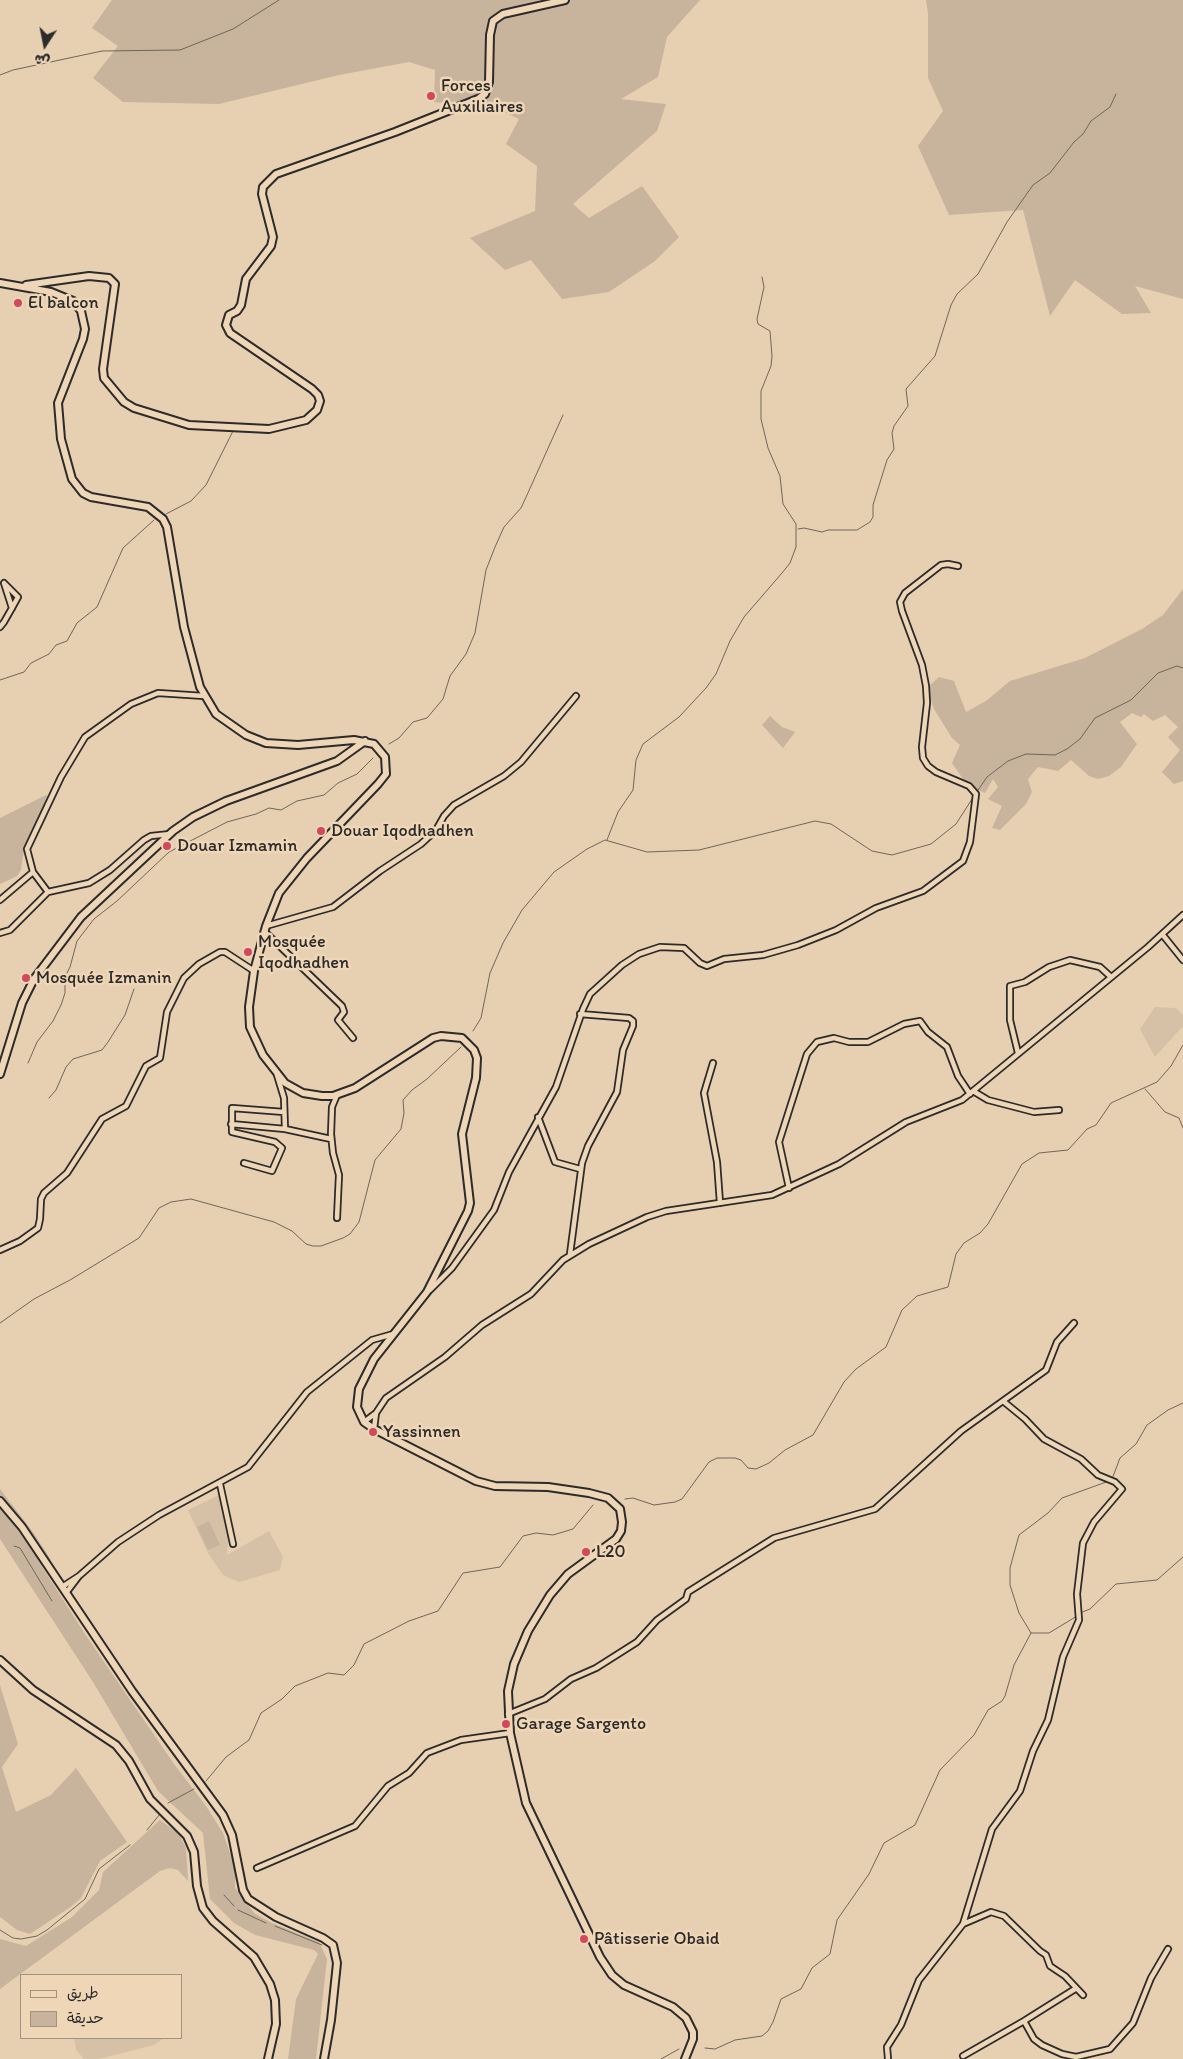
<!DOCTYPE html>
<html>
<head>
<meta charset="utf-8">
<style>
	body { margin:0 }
	#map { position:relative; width:1183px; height:2059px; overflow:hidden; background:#e7cfb1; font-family:Itim,"Playpen Sans Arabic",sans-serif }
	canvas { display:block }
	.legend { position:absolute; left:20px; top:1974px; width:162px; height:65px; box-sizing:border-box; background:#efd6b7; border:1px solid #a1927f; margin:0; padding:6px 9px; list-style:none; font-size:15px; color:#2b2b2b }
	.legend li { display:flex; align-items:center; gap:10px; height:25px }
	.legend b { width:25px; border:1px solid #a1927f }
	.north { position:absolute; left:20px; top:20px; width:50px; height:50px; -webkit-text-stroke:4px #efd6b7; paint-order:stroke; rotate:191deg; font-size:14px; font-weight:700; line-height:20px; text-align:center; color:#2b2b2b }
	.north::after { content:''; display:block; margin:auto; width:18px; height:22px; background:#2b2b2b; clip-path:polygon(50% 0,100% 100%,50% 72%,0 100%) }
</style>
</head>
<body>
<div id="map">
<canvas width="1183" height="2059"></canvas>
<ul class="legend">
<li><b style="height:6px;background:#efd6b7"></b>طريق</li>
<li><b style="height:14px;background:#c8b49c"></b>حديقة</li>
</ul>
<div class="north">ش</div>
</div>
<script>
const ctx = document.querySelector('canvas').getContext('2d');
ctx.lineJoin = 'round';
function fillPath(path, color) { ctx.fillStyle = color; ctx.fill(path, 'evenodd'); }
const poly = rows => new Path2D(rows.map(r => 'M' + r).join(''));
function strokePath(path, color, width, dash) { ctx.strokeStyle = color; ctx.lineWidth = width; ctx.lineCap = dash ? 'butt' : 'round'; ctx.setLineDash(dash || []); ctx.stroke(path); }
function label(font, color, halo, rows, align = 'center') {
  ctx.font = font + ' Itim,sans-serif'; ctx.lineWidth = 5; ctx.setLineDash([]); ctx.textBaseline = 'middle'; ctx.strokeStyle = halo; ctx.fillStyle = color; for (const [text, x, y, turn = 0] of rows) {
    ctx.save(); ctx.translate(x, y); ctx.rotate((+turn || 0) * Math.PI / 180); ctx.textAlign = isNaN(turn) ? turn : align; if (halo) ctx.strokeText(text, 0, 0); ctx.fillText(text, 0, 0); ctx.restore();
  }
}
fillPath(poly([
	[1155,1007,1176,1008,1183,1015,1183,1026,1155,1057,1140,1029],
	[219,1495,229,1536,227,1555,269,1531,283,1557,280,1570,239,1582,223,1575,208,1553,188,1510],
	[74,2038,164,2038,154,2045,99,2059,84,2059,76,2050]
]), '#d7c1a6');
fillPath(poly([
	[112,0,700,0,667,37,658,77,621,99,666,104,657,131,573,204,589,218,642,186,679,237,655,261,609,292,562,299,531,260,505,270,470,238,535,211,537,166,506,144,519,119,495,108,434,102,435,70,409,62,339,75,219,104,123,102,93,78,118,46,92,28],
	[926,0,1183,0,1183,299,1135,286,1151,313,1122,314,1075,280,1050,316,1023,210,949,215,918,146,943,111,928,78,928,13],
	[1183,589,1183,781,1174,784,1162,772,1180,750,1168,737,1178,727,1165,715,1153,721,1144,714,1141,717,1132,713,1120,722,1137,744,1121,767,1109,776,1098,779,1089,776,1071,760,1058,771,1038,767,1028,779,1032,792,1026,804,1000,830,992,828,1002,806,988,799,998,787,993,779,985,793,967,785,952,763,960,745,952,738,934,709,927,688,939,677,954,681,966,712,986,701,1010,681,1085,658,1142,629,1163,615],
	[770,716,782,727,795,732,783,748,762,725],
	[46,795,49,798,23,855,21,870,17,876,0,884,0,818],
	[0,1489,33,1532,51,1560,41,1565,85,1634,174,1764,206,1806,223,1833,235,1868,235,1888,254,1913,272,1923,319,1942,327,1959,316,2059,288,2059,296,1999,318,1954,314,1950,255,1935,234,1923,210,1899,203,1833,158,1791,93,1682,0,1539],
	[209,1521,220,1545,208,1550,197,1527],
	[0,1685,18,1744,2,1767,16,1812,51,1795,76,1768,127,1842,100,1861,81,1898,72,1906,30,1934,17,1930,0,1917],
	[160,1820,179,1834,186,1848,188,1881,178,1870,170,1868,160,1871,0,1989,0,1939,26,1946,72,1917,99,1890,103,1872]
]), '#c8b49c');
strokePath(poly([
	[0,75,13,70,102,51,180,50,233,29,279,0],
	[235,424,249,425],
	[166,514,191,501,206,485,233,431],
	[798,529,804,528,822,532,828,530,857,530,870,522,873,517,873,505,887,460,894,449,892,433,894,426,908,406,906,389,935,356,951,305,957,294,978,274,1007,222,1033,185,1050,173,1074,142,1083,134,1091,121,1110,107,1116,94],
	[0,680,24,672,31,663,49,654,56,645,67,641,77,623,97,607,123,548,154,520],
	[389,744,399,738,413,722,427,718,443,699,450,676,466,654,475,633,486,570,495,547,504,527,521,508,527,495,563,415],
	[976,793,987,777,1008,761,1026,754,1055,755,1067,749,1080,739,1095,718,1131,700,1158,673,1177,666,1183,668],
	[607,840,618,812,633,790,636,760,643,744,679,717,706,688,716,674,730,641,744,617,782,573,790,563,796,547,796,524,783,504,780,476,768,448,761,419,761,391,771,366,772,356,770,331,758,324,757,319,764,287,762,277],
	[473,1031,481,1018,490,973,503,943,522,910,554,872,587,849,605,840,647,852,699,850,815,821,831,824,872,851,892,855,931,844,956,824,974,796],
	[28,1063,37,1042,53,1021,61,1005,65,993,65,977,70,967,77,941,94,919,117,901,169,852,227,822,256,814,269,808,281,810,297,801,324,795,338,783,357,774,373,758],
	[1145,1089,1165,1112,1179,1118,1183,1128],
	[49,1098,56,1090,66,1067,73,1059,102,1050,108,1042,125,1015,134,989],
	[0,1323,34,1299,70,1280,139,1238,159,1208,171,1202,191,1199,274,1222,292,1231,306,1244,313,1246,321,1246,343,1238,350,1234,359,1222,375,1160,401,1129,404,1113,403,1100,412,1090,427,1079,461,1047],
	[1112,1479,1120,1458,1136,1444,1147,1425,1168,1410,1183,1403],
	[625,1499,633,1498,654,1505,675,1502,682,1499,709,1462,717,1458,735,1458,741,1460,748,1468,756,1469,769,1463,785,1450,813,1435,844,1382,856,1369,886,1347,902,1310,917,1296,948,1287,956,1254,964,1243,980,1233,988,1224,1022,1164,1039,1153,1068,1150,1087,1129,1096,1125,1111,1103,1157,1082,1171,1066,1183,1045],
	[14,1546,20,1548,52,1601],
	[1080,1613,1090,1609,1116,1584,1157,1580,1183,1557],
	[1031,1633,1049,1633,1077,1616],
	[206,1781,226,1757,249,1740,261,1713,282,1699,295,1686,328,1673,344,1675,354,1665,364,1644,409,1621,438,1611,463,1573,500,1567,523,1536,536,1533,553,1535,573,1529,593,1505],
	[168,1803,194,1789],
	[147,1830,160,1814],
	[224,1895,234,1906],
	[238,1910,266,1923],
	[275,1926,322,1945],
	[0,1930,13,1938,21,1939,37,1936,47,1930,85,1899,99,1869,130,1845],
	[705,2048,715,2049,735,2040,762,2036,768,2031,773,2022,781,1999,801,1989,812,1968,830,1954,837,1920,869,1874,884,1843,915,1825,940,1770,974,1735,988,1710,1002,1701,1005,1696,1014,1665,1031,1633,1019,1613,1010,1585,1010,1568,1019,1535,1048,1513,1062,1498,1109,1481],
	[661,2059,679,2049]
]), '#6f665c', 1);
const street = poly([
	[0,627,4,622,12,608,18,597,4,583,12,608],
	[33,872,48,892],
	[0,900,33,872,27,849,61,777,85,737,131,704,158,693,204,696],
	[266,926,333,907,380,871,421,844,436,830,444,816,454,805,504,776,521,762,576,696],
	[264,931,342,1006,344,1012,338,1020,353,1038],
	[0,933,10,930,48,892,89,883,110,870,144,840,151,836,170,834],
	[1162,934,1183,960],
	[1018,1053,1010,1020,1010,986,1025,982,1049,967,1070,960,1100,967,1111,977],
	[713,1063,704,1093,717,1162,720,1203],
	[277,1075,284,1098,285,1129,331,1139],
	[973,1091,988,1100,1034,1112,1059,1110],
	[337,1095,332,1107,331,1134,333,1153,339,1175,337,1218],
	[538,1117,555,1162,580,1169],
	[231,1124,285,1129],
	[244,1163,272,1171,282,1148,275,1142,232,1132,232,1108,284,1112],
	[789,1188,779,1142,807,1054,817,1042,834,1038,849,1042,868,1042,904,1024,920,1021,928,1032,947,1047,958,1076,970,1094],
	[0,1250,20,1241,38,1228,40,1219,41,1199,44,1193,67,1173,102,1119,126,1106,146,1066,160,1058,167,1012,184,978,199,964,220,952,225,952,254,971],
	[570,1254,582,1163,588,1146,617,1092,623,1050,633,1026,633,1021,629,1018,580,1014],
	[430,1290,452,1268,494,1210,509,1172,556,1087,583,1009,590,994,622,965,639,954,660,947,684,948,700,963,707,966,724,959,763,955,798,945,836,930,876,908,923,891,963,861,970,842,976,794,969,786,936,772,928,766,923,758,922,747,927,703,926,686,922,665,902,611,900,602,905,593,941,565,948,564,958,566],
	[376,1413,386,1398,445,1357,482,1325,531,1294,563,1260,589,1244,647,1217,666,1211,772,1195,839,1164,906,1122,962,1100,1148,947,1183,915],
	[364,1422,376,1413,374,1429],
	[220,1484,233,1544],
	[79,1576,118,1542,159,1515,248,1467,307,1392,372,1340,393,1334],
	[62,1587,79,1576,66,1593],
	[508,1714,545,1699,571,1679,596,1668,637,1642,657,1620,686,1599,688,1592,774,1538,875,1509,961,1431,1046,1370,1057,1342,1074,1323],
	[257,1868,355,1826,388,1786,409,1773,427,1753,461,1740,510,1733],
	[963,1924,991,1912,1004,1916,1040,1951,1046,1955,1050,1966,1065,1976,1083,1995],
	[1024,2021,1034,2039,1042,2045,1062,2054,1076,2057,1110,2049,1133,2023,1151,1978,1168,1949],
	[963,2056,1024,2021,1075,1989],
	[888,2059,887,2047,901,2025,919,1980,963,1924,992,1829,1020,1791,1033,1751,1048,1720,1063,1657,1079,1620,1077,1594,1083,1543,1094,1522,1122,1489,1115,1482,1098,1475,1081,1459,1044,1439,1025,1419,1003,1401]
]);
const secondary = poly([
	[0,283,51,292,73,301,81,311,85,329,83,339,58,403,61,439,72,479,83,493,91,497,148,507,163,519,167,527,184,627,200,687,216,714,246,735,266,743,298,745,354,740,374,744,385,757,386,774,378,784,307,858,279,893,266,926,254,971,249,1007,250,1027,263,1055,285,1083,303,1093,322,1096,333,1096,355,1088,433,1038,441,1036,462,1038,474,1050,477,1058,476,1078,462,1134,470,1203,468,1211,427,1292,374,1359,359,1389,357,1407,364,1422,374,1429,476,1481,495,1486,548,1487,589,1493,608,1498,620,1509,622,1522,621,1531,616,1539,568,1574,550,1595,528,1631,514,1664,508,1691,510,1733,526,1803,600,1957,612,1975,624,1985,673,2007,686,2018,693,2032,693,2039,685,2059],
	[26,285,89,276,109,278,115,284,103,369,104,378,124,402,134,408,189,425,269,429,306,420,317,410,320,401,318,395,312,389,230,333,226,325,229,315,237,311,241,305,246,279,271,246,273,237,262,194,263,187,276,174,395,132,478,99,485,94,489,82,490,35,493,21,503,14,565,0],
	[0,1074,22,1003,34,979,81,917,173,831,193,817,226,801,337,761,365,741],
	[0,1501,22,1527,132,1691,223,1815,232,1835,243,1890,248,1899,276,1917,323,1938,333,1945,337,1963,331,2020,324,2059],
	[0,1660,33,1690,116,1745,129,1761,150,1799,187,1836,194,1852,197,1886,203,1908,213,1921,254,1957,270,1984,275,2000,276,2024,268,2059]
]);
strokePath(street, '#2b2b2b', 8);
strokePath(secondary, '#2b2b2b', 10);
strokePath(street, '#efd6b7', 4.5);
strokePath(secondary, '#efd6b7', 6);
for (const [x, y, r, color] of [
	[431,96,5,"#d1495b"],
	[18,303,5,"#d1495b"],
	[321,831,5,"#d1495b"],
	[167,846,5,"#d1495b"],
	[248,952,5,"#d1495b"],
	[26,978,5,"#d1495b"],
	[373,1432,5,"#d1495b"],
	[586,1552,5,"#d1495b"],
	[506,1724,5,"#d1495b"],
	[584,1939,5,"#d1495b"]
]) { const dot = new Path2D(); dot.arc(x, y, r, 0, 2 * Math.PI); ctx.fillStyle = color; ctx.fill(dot); strokePath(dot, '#efd6b7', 2); }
label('18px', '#2b2b2b', '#efd6b7', [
	["Forces",441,86],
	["Auxiliaires",441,107],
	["El balcon",28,303],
	["Douar Iqodhadhen",331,831],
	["Douar Izmamin",177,846],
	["Mosquée",258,942],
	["Iqodhadhen",258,963],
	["Mosquée Izmanin",36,978],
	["Yassinnen",383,1432],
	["L20",596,1552],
	["Garage Sargento",516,1724],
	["Pâtisserie Obaid",594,1939]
], 'left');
</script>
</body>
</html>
